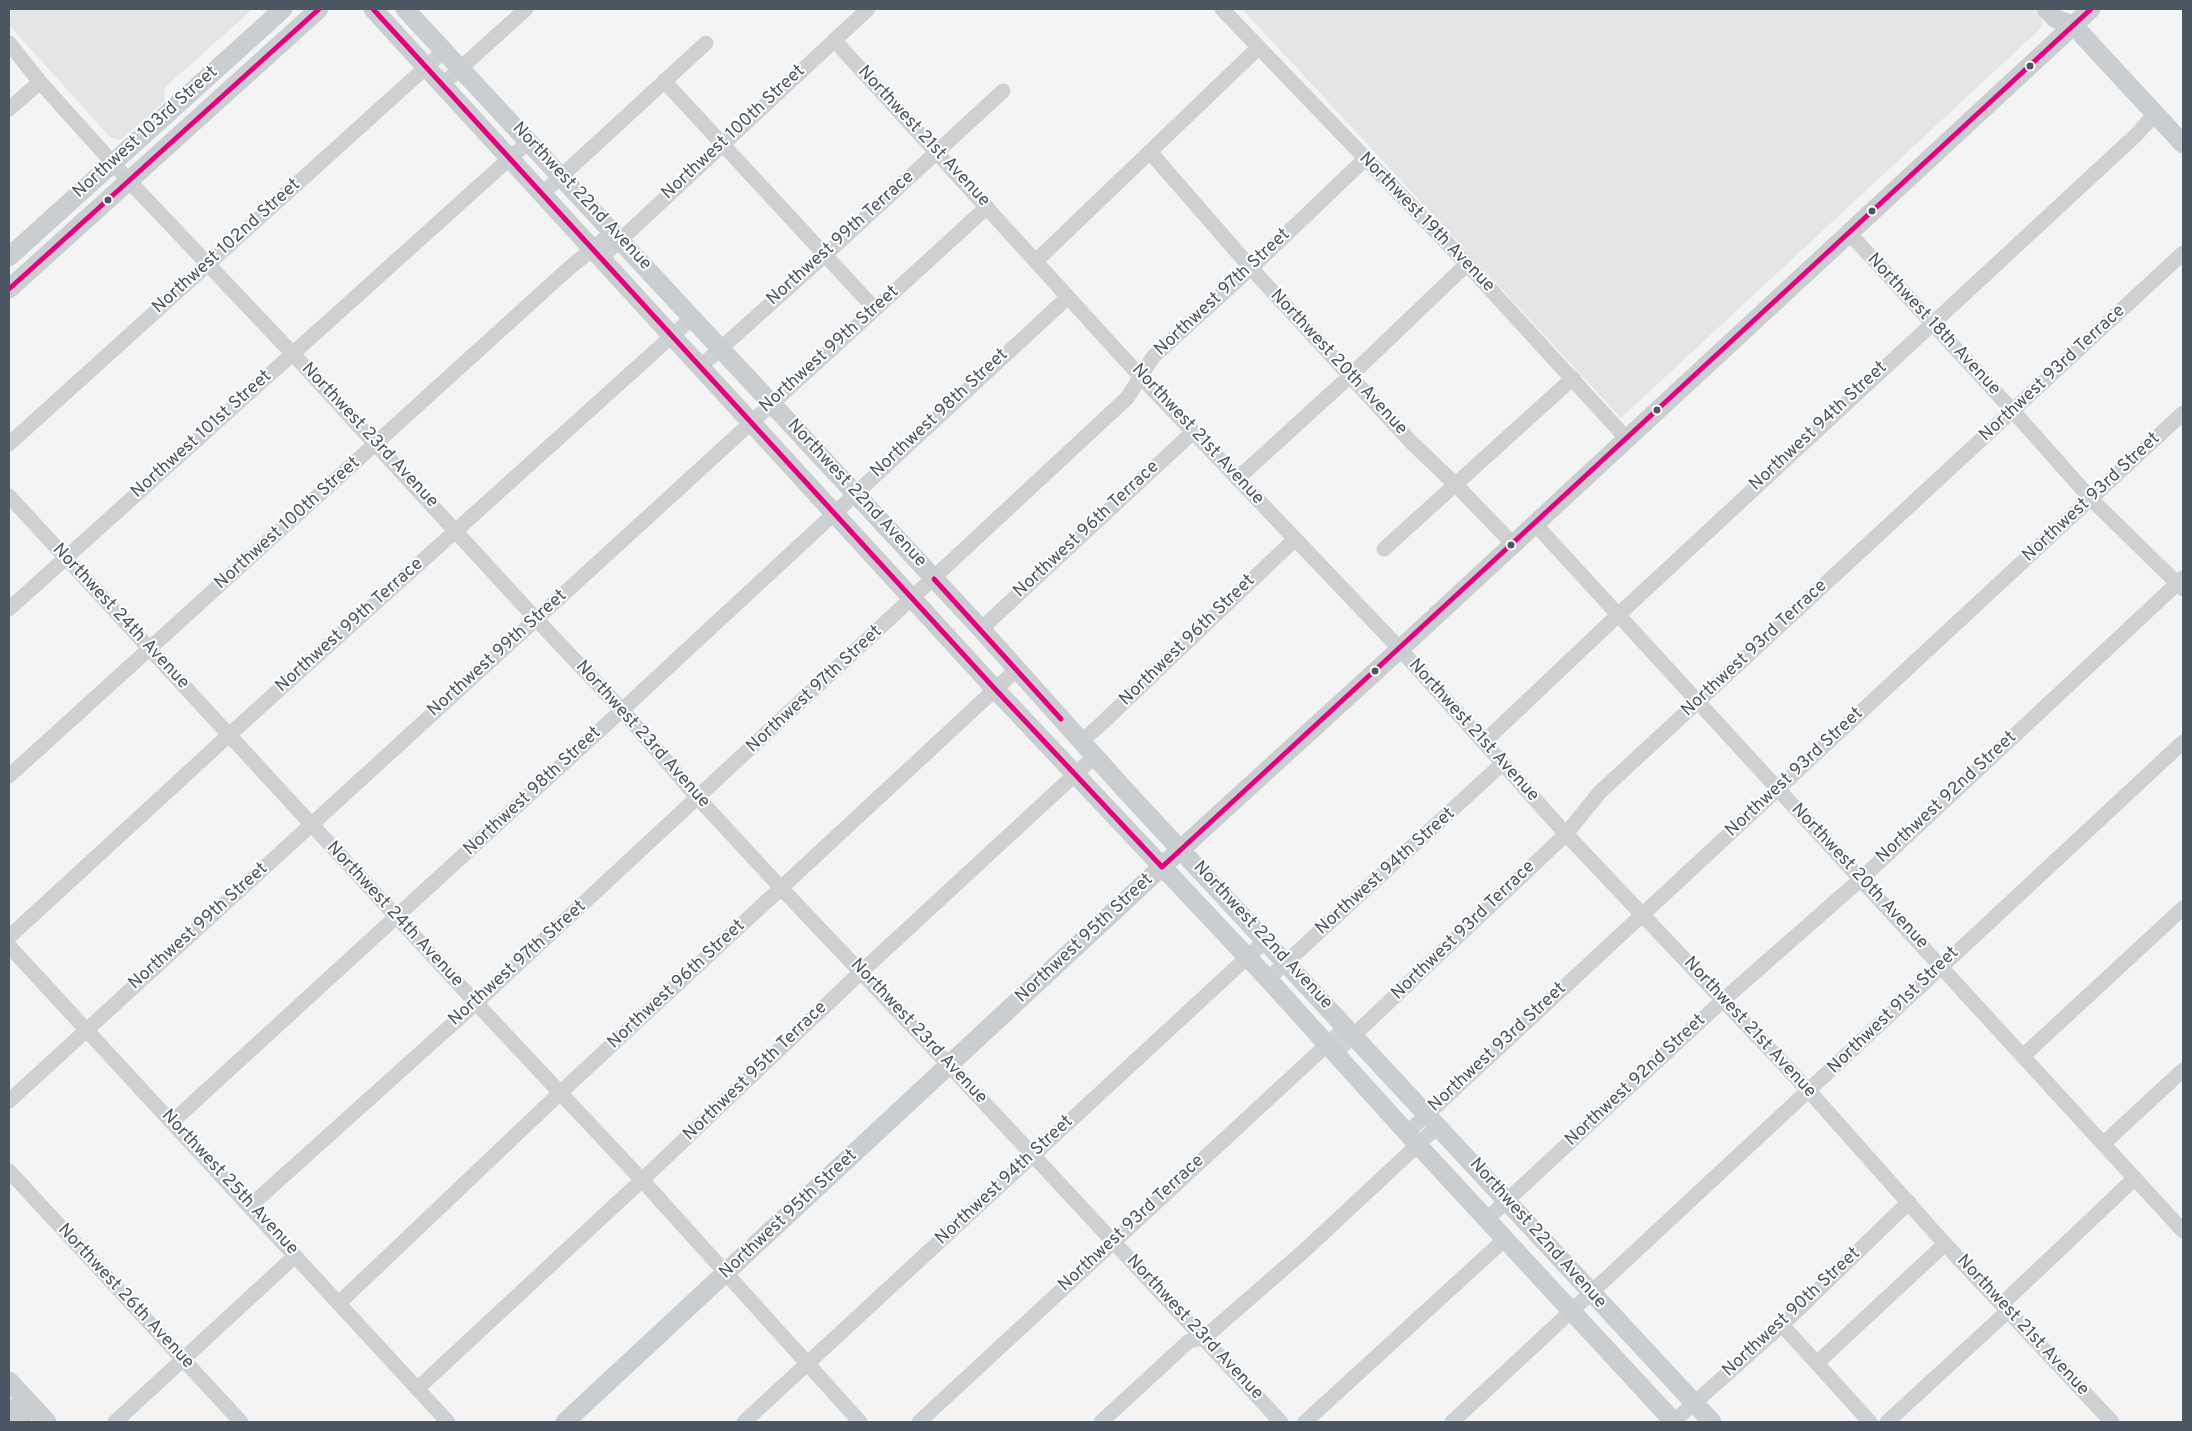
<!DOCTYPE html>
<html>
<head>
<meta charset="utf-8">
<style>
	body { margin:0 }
	#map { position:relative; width:2192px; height:1431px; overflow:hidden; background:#f4f4f4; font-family:Overpass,sans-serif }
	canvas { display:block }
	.frame { position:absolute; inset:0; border:10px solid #4a5661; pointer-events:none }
</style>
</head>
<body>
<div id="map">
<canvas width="2192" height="1431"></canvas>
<div class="frame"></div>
</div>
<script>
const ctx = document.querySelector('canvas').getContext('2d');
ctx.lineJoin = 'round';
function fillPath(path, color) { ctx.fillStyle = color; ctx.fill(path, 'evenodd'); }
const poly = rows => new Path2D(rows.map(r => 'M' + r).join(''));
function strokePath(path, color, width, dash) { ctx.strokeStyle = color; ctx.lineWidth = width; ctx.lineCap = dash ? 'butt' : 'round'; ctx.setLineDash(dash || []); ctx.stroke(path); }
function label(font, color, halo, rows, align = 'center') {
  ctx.font = font + ' Overpass,sans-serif'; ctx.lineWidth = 4; ctx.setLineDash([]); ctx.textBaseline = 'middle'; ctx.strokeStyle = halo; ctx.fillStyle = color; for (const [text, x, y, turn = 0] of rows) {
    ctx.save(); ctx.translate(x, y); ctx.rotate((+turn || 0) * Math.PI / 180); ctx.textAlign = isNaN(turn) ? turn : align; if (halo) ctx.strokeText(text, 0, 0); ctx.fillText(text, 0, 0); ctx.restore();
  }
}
fillPath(poly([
	[9,9,268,9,266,11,253,9,164,88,165,101,122,139,117,140,109,136,9,25],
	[1242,9,2033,9,2041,17,2043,22,2041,28,1621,418]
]), '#e6e5e6');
strokePath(poly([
	[1222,9,1467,264,1627,439],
	[834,40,1140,376,1400,649,1566,834,1809,1091,1945,1244,2112,1422],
	[9,43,40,82,129,181,292,353,536,619,622,710,698,798,782,889,950,1066,1281,1422],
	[664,81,875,309],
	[443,84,526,9],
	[9,109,40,82],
	[1150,152,1251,268,1350,376,1411,442,1455,484,1513,544],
	[543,193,706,43],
	[1849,233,2013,411,2092,500,2183,589],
	[601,258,868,9],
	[1036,261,1258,48],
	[700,367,825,255,1003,91],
	[9,444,445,50],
	[1237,479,1350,376,1467,264],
	[9,496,476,1003,642,1180,860,1422],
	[1535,524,2183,1231],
	[1384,549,1573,378],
	[9,609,529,141],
	[981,629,1193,432],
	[1081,741,1099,726,1294,540],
	[1484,742,1618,615,2136,135,2155,114],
	[9,776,568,269,613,232],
	[9,937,229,735,693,317],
	[9,946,448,1422],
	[1268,979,1503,763],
	[1335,1053,1566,834,1600,792,2183,253],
	[2023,1056,2183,908],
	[9,1101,987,207],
	[172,1122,622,710,1068,297],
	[1407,1133,2183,413],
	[2103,1144,2183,1070],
	[9,1171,241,1422],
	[250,1206,476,1003,1127,398,1153,357,1251,268,1365,159],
	[1487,1219,1722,1001,1861,879,2183,578],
	[339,1303,560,1093,1017,669],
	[2002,1304,2135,1178],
	[1782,1325,1870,1422],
	[1817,1363,1945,1244],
	[417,1389,642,1180,861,972,1095,756],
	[115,1422,295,1256],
	[744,1422,1266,940],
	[919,1422,1346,1027],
	[1101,1422,1189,1341,1204,1338,1305,1250,1438,1126],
	[1305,1422,1505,1239],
	[1452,1422,2183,742],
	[1673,1422,1782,1325,1909,1202],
	[1887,1422,2008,1311]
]), '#ced0d2', 15);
strokePath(poly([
	[373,9,995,689,1268,979,1418,1145,1674,1422],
	[405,9,981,629,1125,790,1712,1422],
	[2046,9,2056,19,2073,25,2183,144],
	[9,257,283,9],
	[9,289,319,9],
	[9,1381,47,1422],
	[9,1408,22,1422],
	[565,1422,1181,849,1400,649,2091,9]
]), '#caced1', 19);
strokePath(poly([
	[373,9,995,689,1162,867,2091,9],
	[9,289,319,9],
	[934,579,1061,719]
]), '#e5007d', 5);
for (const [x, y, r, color] of [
	[2030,66,4.5,"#4a5661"],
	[108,200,4.5,"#4a5661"],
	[1872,211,4.5,"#4a5661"],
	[1657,410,4.5,"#4a5661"],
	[1511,545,4.5,"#4a5661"],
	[1375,671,4.5,"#4a5661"]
]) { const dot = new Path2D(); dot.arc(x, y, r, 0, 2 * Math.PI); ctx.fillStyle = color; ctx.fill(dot); strokePath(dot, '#fff', 2); }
label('18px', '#4a5661', '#fff', [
	["Northwest 103rd Street",146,133,-42],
	["Northwest 100th Street",734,133,-43],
	["Northwest 21st Avenue",923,137,47],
	["Northwest 22nd Avenue",581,197,47],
	["Northwest 19th Avenue",1426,223,46],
	["Northwest 99th Terrace",841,239,-42],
	["Northwest 102nd Street",227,247,-42],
	["Northwest 97th Street",1223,293,-43],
	["Northwest 18th Avenue",1933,325,47],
	["Northwest 99th Street",830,350,-42],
	["Northwest 20th Avenue",1338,363,47],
	["Northwest 93rd Terrace",2053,374,-43],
	["Northwest 98th Street",940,414,-43],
	["Northwest 94th Street",1819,427,-43],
	["Northwest 101st Street",202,435,-42],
	["Northwest 21st Avenue",1197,435,47],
	["Northwest 23rd Avenue",369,436,47],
	["Northwest 22nd Avenue",856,494,47],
	["Northwest 93rd Street",2092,498,-43],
	["Northwest 100th Street",288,524,-42],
	["Northwest 96th Terrace",1087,530,-43],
	["Northwest 24th Avenue",120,617,47],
	["Northwest 99th Terrace",350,626,-42],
	["Northwest 96th Street",1188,641,-44],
	["Northwest 93rd Terrace",1755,649,-43],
	["Northwest 99th Street",498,654,-42],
	["Northwest 97th Street",815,690,-43],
	["Northwest 21st Avenue",1473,731,48],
	["Northwest 23rd Avenue",642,735,48],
	["Northwest 93rd Street",1795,773,-43],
	["Northwest 98th Street",533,792,-43],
	["Northwest 92nd Street",1947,798,-43],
	["Northwest 94th Street",1386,872,-42],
	["Northwest 20th Avenue",1859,877,47],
	["Northwest 24th Avenue",394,915,47],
	["Northwest 99th Street",199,927,-42],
	["Northwest 93rd Terrace",1464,931,-44],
	["Northwest 22nd Avenue",1262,936,47],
	["Northwest 95th Street",1085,939,-43],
	["Northwest 97th Street",518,964,-42],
	["Northwest 96th Street",677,985,-43],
	["Northwest 91st Street",1894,1011,-44],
	["Northwest 21st Avenue",1749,1028,47],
	["Northwest 23rd Avenue",918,1032,47],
	["Northwest 93rd Street",1498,1048,-43],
	["Northwest 95th Terrace",756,1072,-44],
	["Northwest 92nd Street",1636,1081,-43],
	["Northwest 94th Street",1005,1181,-43],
	["Northwest 25th Avenue",229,1183,47],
	["Northwest 95th Street",789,1215,-43],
	["Northwest 93rd Terrace",1132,1224,-43],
	["Northwest 22nd Avenue",1537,1234,48],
	["Northwest 26th Avenue",125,1297,47],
	["Northwest 90th Street",1792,1313,-43],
	["Northwest 21st Avenue",2022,1326,47],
	["Northwest 23rd Avenue",1194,1328,47]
]);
</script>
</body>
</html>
